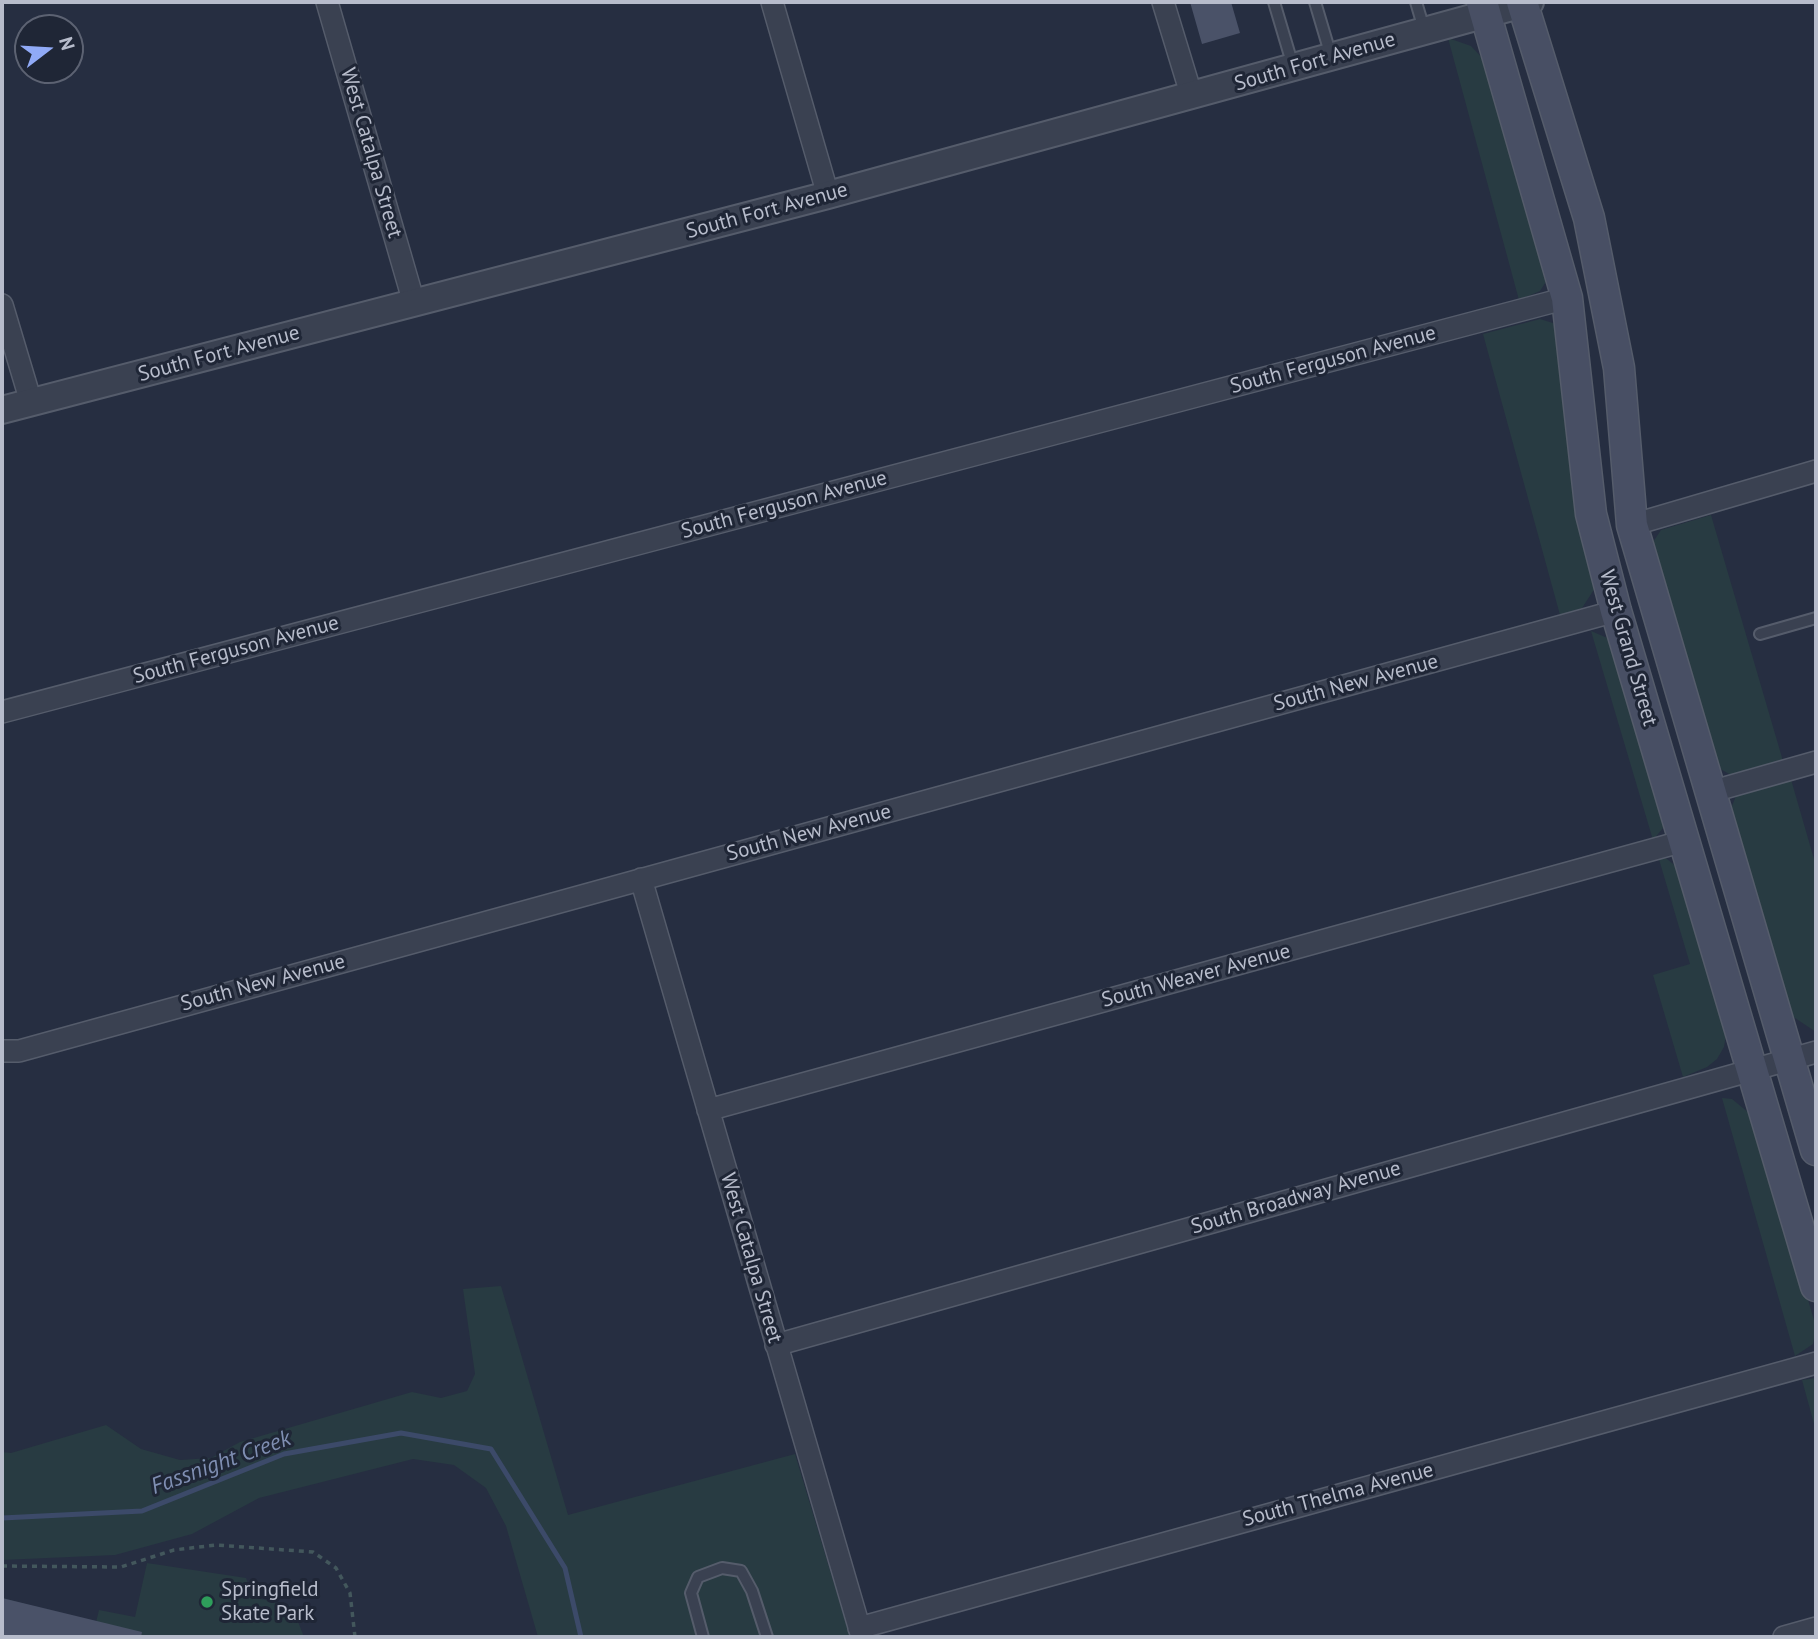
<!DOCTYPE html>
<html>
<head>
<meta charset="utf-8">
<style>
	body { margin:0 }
	#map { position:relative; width:1818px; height:1639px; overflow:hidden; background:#262e41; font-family:"PT Sans",sans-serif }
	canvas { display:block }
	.frame { position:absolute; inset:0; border:4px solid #b7bccb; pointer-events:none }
	.north { position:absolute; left:14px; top:14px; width:70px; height:70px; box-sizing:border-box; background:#1f2636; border:2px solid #5c6272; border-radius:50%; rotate:73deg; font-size:19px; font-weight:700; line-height:28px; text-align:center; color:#b7bccb }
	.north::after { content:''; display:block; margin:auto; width:24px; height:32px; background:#90aaf7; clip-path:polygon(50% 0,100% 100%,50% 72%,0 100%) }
</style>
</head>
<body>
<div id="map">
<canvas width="1818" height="1639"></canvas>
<div class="frame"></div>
<div class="north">N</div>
</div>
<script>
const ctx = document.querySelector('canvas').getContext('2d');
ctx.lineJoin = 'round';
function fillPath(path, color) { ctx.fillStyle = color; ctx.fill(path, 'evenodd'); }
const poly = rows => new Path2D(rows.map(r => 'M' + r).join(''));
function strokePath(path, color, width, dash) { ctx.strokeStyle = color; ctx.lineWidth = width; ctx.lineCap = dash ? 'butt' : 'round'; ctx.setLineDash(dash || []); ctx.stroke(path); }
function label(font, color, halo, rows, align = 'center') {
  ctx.font = font + ' "PT Sans",sans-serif'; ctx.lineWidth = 6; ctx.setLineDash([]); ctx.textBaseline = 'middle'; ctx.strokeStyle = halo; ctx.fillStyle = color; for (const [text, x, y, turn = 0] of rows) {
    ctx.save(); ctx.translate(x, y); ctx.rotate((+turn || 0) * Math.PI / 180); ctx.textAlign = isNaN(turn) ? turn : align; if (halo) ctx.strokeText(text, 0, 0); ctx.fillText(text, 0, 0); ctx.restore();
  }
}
fillPath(poly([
	[1448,38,1471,46,1486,62,1547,280,1540,291,1519,300],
	[1540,319,1556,324,1595,588,1582,608,1560,615,1483,334],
	[1711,515,1783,761,1731,775,1717,767,1651,545,1661,530],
	[1591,631,1612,640,1664,819,1663,828,1653,840],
	[1790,776,1816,866,1816,1032,1792,1016,1730,811,1736,796,1742,792],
	[1658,856,1667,859,1678,868,1726,1035,1724,1047,1717,1059,1707,1067,1683,1077,1653,975,1690,964],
	[1722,1098,1732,1099,1749,1113,1766,1156,1816,1327,1813,1344,1795,1356],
	[501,1286,568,1515,795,1454,850,1637,538,1637,506,1526,486,1488,454,1465,413,1459,259,1498,192,1534,115,1555,2,1560,2,1452,11,1453,106,1425,141,1449,180,1460,211,1458,240,1442,412,1392,441,1398,467,1391,475,1374,463,1289],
	[1816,1378,1816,1431,1802,1380],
	[147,1563,246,1578,253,1597,292,1606,304,1637,2,1637,2,1598,96,1622,99,1610,135,1617]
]), '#283b42');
strokePath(poly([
	[2,1518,142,1511,284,1454,401,1433,491,1449,565,1568,581,1637]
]), '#3c4a69', 5);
fillPath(poly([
	[1190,2,1231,2,1240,33,1202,44],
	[2,1598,142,1632,141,1637,2,1637]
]), '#4a5268');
const service = poly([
	[1274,2,1293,66],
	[1315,2,1331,56],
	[1416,2,1424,29],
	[1760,634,1816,618],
	[703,1637,691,1593,698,1577,722,1568,741,1571,752,1591,767,1637]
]);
const minor = poly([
	[327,2,414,303],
	[772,2,828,195],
	[1163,2,1192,97],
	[2,305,31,402],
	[1632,525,1816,471],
	[2,712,1567,298],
	[1710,792,1816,762],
	[641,879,862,1637],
	[2,1051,19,1051,1616,611],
	[708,1110,1684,841],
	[776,1345,1816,1052],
	[859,1628,1816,1363],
	[1784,1637,1816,1628]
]);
const tertiary = poly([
	[2,410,828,195,1530,2]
]);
const secondary = poly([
	[1482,2,1567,298,1591,514,1616,611,1816,1286],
	[1522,2,1589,218,1619,368,1632,525,1816,1150]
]);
strokePath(service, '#555c6b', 14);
strokePath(minor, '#555c6b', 24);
strokePath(tertiary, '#555c6b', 30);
strokePath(secondary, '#555c6b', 33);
strokePath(poly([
	[2,1566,121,1567,174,1550,216,1545,313,1552,336,1568,350,1593,355,1637]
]), '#43575c', 3.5, [5, 5]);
strokePath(service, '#3a4151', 10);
strokePath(minor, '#3a4151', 21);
strokePath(tertiary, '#3a4151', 26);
strokePath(secondary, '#484f64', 30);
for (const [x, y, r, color] of [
	[207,1602,7,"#2e9e5b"]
]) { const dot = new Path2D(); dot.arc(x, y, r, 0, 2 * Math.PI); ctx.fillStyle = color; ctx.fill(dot); strokePath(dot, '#1f2636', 2.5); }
label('21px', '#b7bccb', '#1f2636', [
	["South Fort Avenue",1315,62,-16],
	["West Catalpa Street",371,153,74],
	["South Fort Avenue",767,211,-15],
	["South Fort Avenue",219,354,-15],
	["South Ferguson Avenue",1333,360,-15],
	["South Ferguson Avenue",784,505,-15],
	["West Grand Street",1628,648,74],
	["South Ferguson Avenue",236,650,-15],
	["South New Avenue",1356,683,-15],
	["South New Avenue",809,833,-15],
	["South Weaver Avenue",1196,976,-15],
	["South New Avenue",263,983,-15],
	["South Broadway Avenue",1296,1198,-16],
	["West Catalpa Street",751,1258,74],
	["South Thelma Avenue",1338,1495,-15]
]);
label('21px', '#b7bccb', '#1f2636', [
	["Springfield",221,1590],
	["Skate Park",221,1614]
], 'left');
label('italic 23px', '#7f8eb2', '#1f2636', [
	["Fassnight Creek",221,1463,-20]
]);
</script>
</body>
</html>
